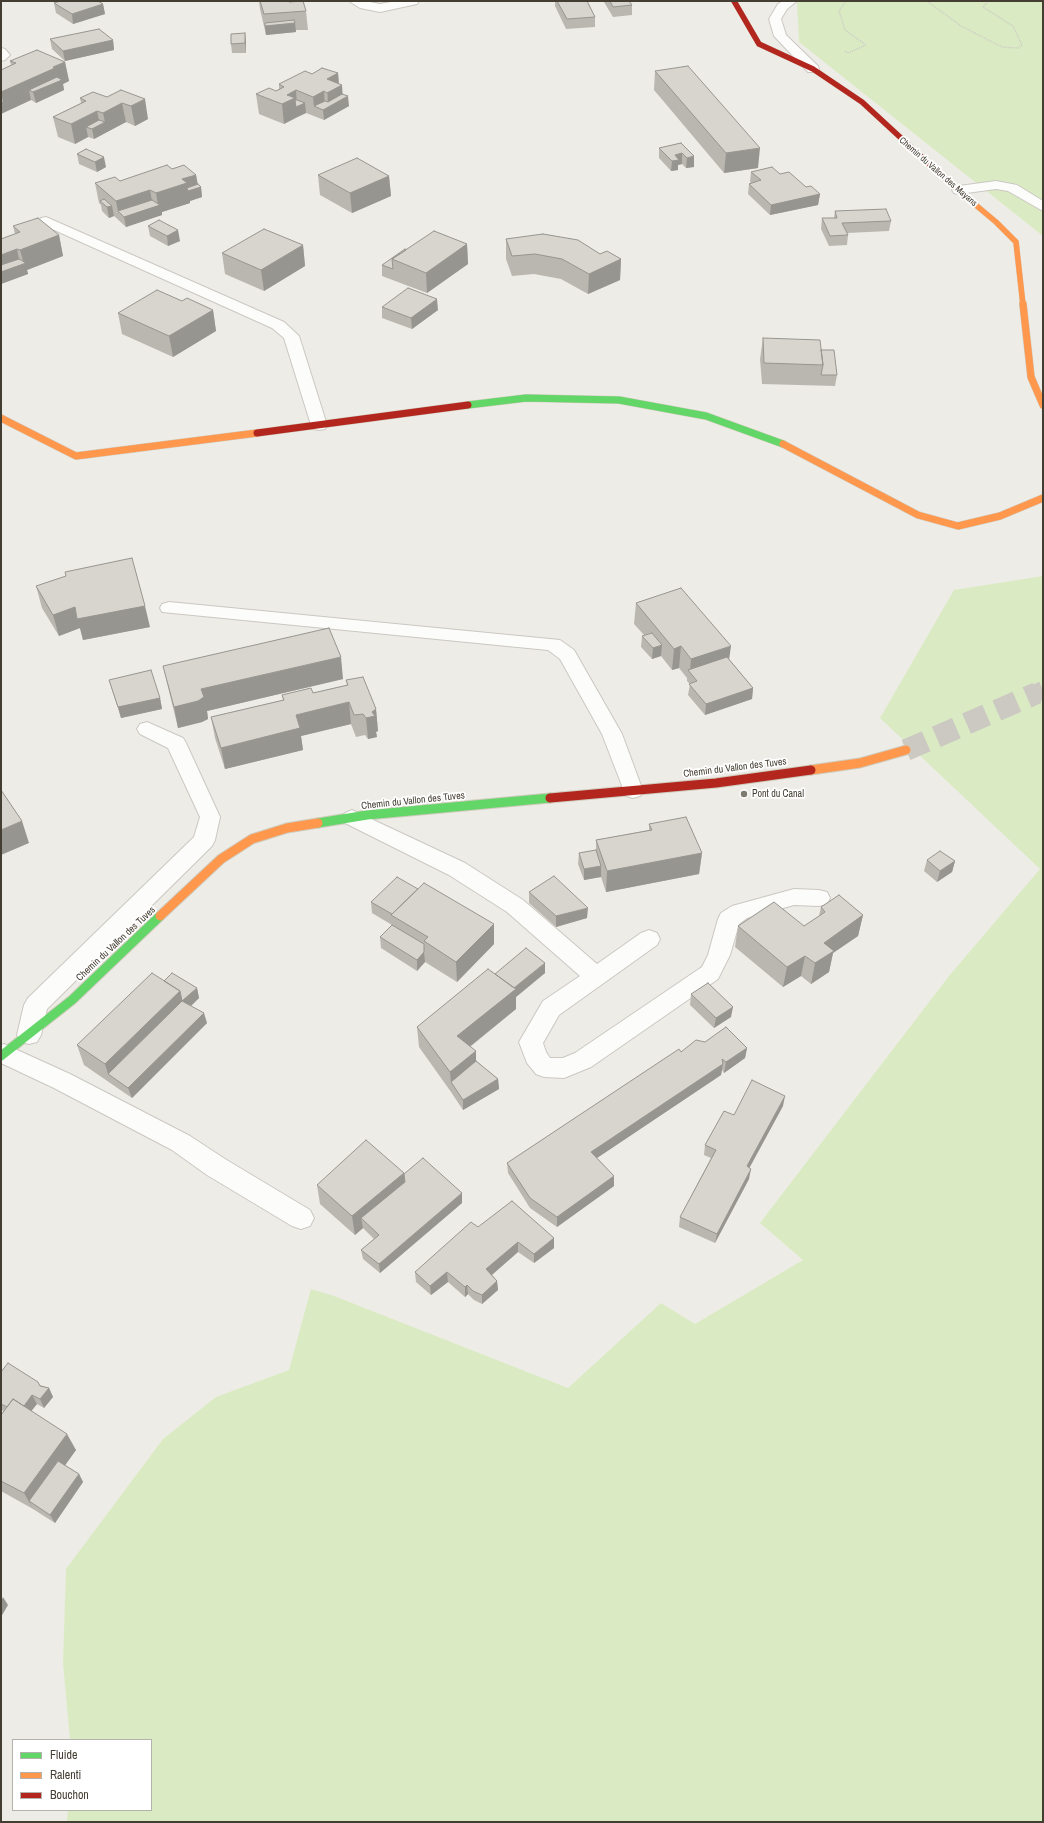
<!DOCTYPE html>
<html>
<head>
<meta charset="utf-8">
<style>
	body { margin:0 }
	#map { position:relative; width:1044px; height:1823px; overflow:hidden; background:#eeece6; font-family:"Archivo Narrow",sans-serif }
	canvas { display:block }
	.frame { position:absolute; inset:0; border:2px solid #443e32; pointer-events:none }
	.legend { position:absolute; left:12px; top:1739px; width:140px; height:72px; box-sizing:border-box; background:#fff; border:1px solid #b4b2ad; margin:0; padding:5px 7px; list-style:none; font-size:12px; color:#443e32 }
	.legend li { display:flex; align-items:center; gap:8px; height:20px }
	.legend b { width:20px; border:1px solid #b4b2ad }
</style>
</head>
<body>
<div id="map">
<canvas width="1044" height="1823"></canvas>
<div class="frame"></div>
<ul class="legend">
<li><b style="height:5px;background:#63d668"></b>Fluide</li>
<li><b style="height:5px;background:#ff974d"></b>Ralenti</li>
<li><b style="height:5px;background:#b3261e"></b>Bouchon</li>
</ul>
</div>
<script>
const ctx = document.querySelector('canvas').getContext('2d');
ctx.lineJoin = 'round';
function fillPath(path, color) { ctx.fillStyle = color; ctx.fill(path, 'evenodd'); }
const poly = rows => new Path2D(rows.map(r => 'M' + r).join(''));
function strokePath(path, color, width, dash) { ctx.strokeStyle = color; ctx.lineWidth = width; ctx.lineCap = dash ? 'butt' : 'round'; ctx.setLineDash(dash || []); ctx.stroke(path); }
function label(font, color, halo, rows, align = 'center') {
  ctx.font = font + ' "Archivo Narrow",sans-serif'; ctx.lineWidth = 3.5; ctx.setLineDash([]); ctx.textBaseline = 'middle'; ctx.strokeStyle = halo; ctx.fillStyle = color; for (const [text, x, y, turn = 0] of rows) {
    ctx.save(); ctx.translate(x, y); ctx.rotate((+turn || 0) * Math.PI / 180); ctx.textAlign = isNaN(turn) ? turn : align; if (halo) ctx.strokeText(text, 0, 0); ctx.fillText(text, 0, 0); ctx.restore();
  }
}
fillPath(poly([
	[797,1,1043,1,1043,236,799,42],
	[1043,576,1043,1822,67,1822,68,1810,151,1810,151,1740,70,1740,63,1663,66,1569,163,1439,216,1397,289,1370,311,1289,334,1296,568,1388,661,1303,695,1324,803,1260,760,1223,949,976,1040,869,880,718,954,590]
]), '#daebc3');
strokePath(poly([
	[1034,694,1043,690]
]), '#ccc9c2', 18, [18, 8]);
strokePath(poly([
	[906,750,1037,693]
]), '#ccc9c2', 22, [22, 11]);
const lane = poly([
	[349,1,365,1,380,4,396,1,419,1,417,4,380,12,360,8,349,1],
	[783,1,797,1,787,9,781,19,786,35,818,66,819,69,818,72,808,72,774,36,769,19,778,4,783,1],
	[996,181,1017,185,1043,201,1043,211,1008,191,996,189,959,194,954,193,952,190,954,187,959,186,996,181],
	[169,602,560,640,574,650,622,734,643,791,640,796,633,798,626,796,602,734,560,659,548,650,162,612,160,608,162,604,169,602],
	[147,722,183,738,186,743,220,817,215,840,212,846,47,1009,41,1035,37,1042,29,1044,21,1042,17,1035,24,1005,28,998,194,837,200,817,168,748,140,734,137,729,140,724,147,722],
	[352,810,465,863,523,900,597,964,641,933,649,930,657,933,660,939,657,945,559,1015,543,1043,546,1052,550,1058,563,1058,575,1053,702,967,708,955,718,919,721,913,732,906,794,889,819,890,827,892,830,898,827,904,819,906,794,905,747,918,739,924,730,955,718,979,591,1067,564,1078,544,1077,536,1074,527,1063,519,1042,543,1001,580,976,507,912,449,875,345,823,342,818,345,813,352,810],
	[4,1044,70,1074,190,1136,225,1159,310,1210,314,1218,310,1226,301,1229,292,1226,207,1175,172,1150,54,1088,1,1063,1,1045,4,1044]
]);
const street = poly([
	[1,48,5,49,10,55,5,60,1,61,1,48],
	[46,217,284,322,299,336,327,425,325,429,319,430,313,429,311,425,284,338,272,328,41,224,39,221,41,218,46,217]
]);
const fastFar1 = poly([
	[468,405,526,398,619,400,706,416,783,444]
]);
const fast = poly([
	[318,823,367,815,550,798],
	[1,1056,72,1000,160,916]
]);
const slowFar2 = poly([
	[953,186,996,222,1016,242,1023,305]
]);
const slowFar1 = poly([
	[1023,304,1031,377,1043,405],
	[1,418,76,456,257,433],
	[783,444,918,515,958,526,1000,516,1043,498]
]);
const slow = poly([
	[811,770,860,763,906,750],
	[160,916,221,859,252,839,287,828,318,823]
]);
const jamFar2 = poly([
	[734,1,759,44,813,69,862,102,953,186]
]);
const jamFar1 = poly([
	[257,433,468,405]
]);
const jam = poly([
	[550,798,716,783,811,770]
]);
strokePath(lane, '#cbc8c2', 2);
strokePath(street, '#cbc8c2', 2);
strokePath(fastFar1, '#cfcbbe', 8);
strokePath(fast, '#cfcbbe', 11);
strokePath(slowFar2, '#cfcbbe', 6);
strokePath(slowFar1, '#cfcbbe', 8);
strokePath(slow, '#cfcbbe', 11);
strokePath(jamFar2, '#cfcbbe', 6);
strokePath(jamFar1, '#cfcbbe', 8);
strokePath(jam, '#cfcbbe', 11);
strokePath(poly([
	[927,1,961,26,1002,47,1018,48,1022,45,1013,26,983,7,988,1],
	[845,51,848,53,866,45,845,30,839,11,846,1]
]), '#cdcbc6', 1.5, [1, 1]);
fillPath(lane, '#fcfcfb');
fillPath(street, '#fcfcfb');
strokePath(fastFar1, '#63d668', 7);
strokePath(fast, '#63d668', 9);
strokePath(slowFar2, '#ff974d', 5.5);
strokePath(slowFar1, '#ff974d', 7);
strokePath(slow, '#ff974d', 9);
strokePath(jamFar2, '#b3261e', 5.5);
strokePath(jamFar1, '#b3261e', 7);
strokePath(jam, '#b3261e', 9);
fillPath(poly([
	[259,1,291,1,291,2,306,11,308,30,296,30,296,32,266,35,260,9],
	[555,1,587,1,595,17,595,27,566,29,555,6],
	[605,1,629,1,632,5,632,15,613,17,604,2],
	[54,3,103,4,105,14,73,24,56,13],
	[245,33,246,43,246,53,232,53,231,44],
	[50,39,113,40,114,50,65,61,52,49],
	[10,61,65,62,69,81,63,84,64,90,36,103,31,100,1,114,1,70,11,65],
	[655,71,758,168,724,173,654,90],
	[338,73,339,84,342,94,349,106,324,120,306,113,284,124,259,114,256,94,276,91,279,89,279,84,312,74],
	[121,90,148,119,135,126,126,122,94,139,88,137,75,144,58,137,53,117,81,103,80,98,107,97],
	[681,143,694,167,686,168,682,164,678,165,678,170,671,171,659,158,659,148],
	[86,149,106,167,97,172,79,164,77,154],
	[172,169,196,175,198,184,201,187,202,197,190,201,190,203,162,212,162,215,126,227,114,216,109,218,102,211,101,205,99,203,95,183,120,181],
	[751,172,780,174,820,194,818,205,770,215,748,194,749,184,751,183,750,182],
	[318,175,389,176,391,196,352,213,320,195],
	[835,211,891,221,889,231,847,233,848,235,847,245,829,246,821,229,822,218,834,218],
	[13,226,59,235,63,256,27,270,28,274,1,284,1,239,15,234],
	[148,226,180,241,168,246,150,236],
	[506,239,600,254,621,259,620,280,588,294,561,279,534,274,512,276,506,259],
	[467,244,468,264,427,293,382,276,382,265,406,250],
	[303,245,305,266,264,291,225,274,222,253],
	[182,301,213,310,216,331,173,357,122,334,118,313],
	[382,307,438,310,412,329,382,318],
	[763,338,821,350,837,375,835,386,762,384,760,359],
	[36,586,150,627,83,640,80,628,59,636,42,608],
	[636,603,729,659,753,688,752,699,705,715,688,695,690,684,687,681,687,678,679,668,672,670,661,656,652,659,641,647,642,636,644,635,634,624],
	[163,666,343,679,207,711,208,719,202,722,178,728,168,687],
	[109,680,160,698,162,709,121,718],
	[346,680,376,709,378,731,376,732,377,737,368,739,365,735,356,737,351,724,301,736,303,750,225,769,215,738,211,717,283,700,282,695,313,693,347,685],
	[649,824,702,853,699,874,606,892,601,877,584,880,578,864,579,853,596,850,596,840,649,830],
	[927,860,955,861,952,872,937,882,924,871],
	[418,889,494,924,494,944,457,982,425,962,417,971,381,948,380,937,392,925,372,913,371,902],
	[529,892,587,918,556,927,529,903],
	[821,907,863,915,858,936,833,953,829,972,811,984,801,976,783,987,735,947,738,926,804,926,819,916],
	[545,973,516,997,516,1009,470,1047,476,1051,476,1061,498,1079,499,1089,463,1110,451,1092,419,1047,417,1027,495,974],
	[164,981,197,988,199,998,191,1006,207,1023,132,1098,84,1065,77,1045],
	[691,994,731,1017,714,1028,690,1005],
	[705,1042,747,1048,745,1058,724,1073,722,1070,721,1075,597,1158,614,1176,614,1186,557,1227,530,1208,508,1173,507,1163,681,1052],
	[783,1106,749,1168,749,1179,715,1243,679,1227,680,1217,711,1158,704,1155,705,1145,734,1115],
	[404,1173,404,1174,462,1193,462,1203,380,1273,363,1259,361,1250,374,1239,363,1228,355,1235,320,1204,317,1185],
	[478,1227,554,1238,554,1248,534,1263,518,1252,492,1275,497,1281,498,1290,482,1304,474,1300,468,1294,465,1297,448,1282,431,1295,416,1282,415,1272],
	[1,1372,49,1388,53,1397,44,1408,37,1404,31,1411,76,1450,65,1465,79,1474,83,1482,55,1523,33,1509,1,1491,1,1415,4,1411,1,1410]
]), '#bab7b1');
fillPath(poly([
	[103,4,105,14,73,24,72,14],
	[295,23,296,32,266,35,265,26],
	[245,33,246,43,246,53,245,43],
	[113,40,114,50,65,61,63,51],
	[65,62,69,81,63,84,64,90,36,103,33,92,29,90,31,100,5,112,1,92],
	[338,73,339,86,342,85,343,99,348,96,349,106,324,120,323,110,314,106,315,117,313,97,324,91,325,109,328,107,327,79],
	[296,90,297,106,305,103,306,113,297,117,296,107,297,117,284,124,282,104,287,95],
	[145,99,148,119,135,126,131,106],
	[1,102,3,102,5,112,1,114],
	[122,103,126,122,94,139,92,129,86,127,88,137,75,144,71,124,97,111,100,125,105,122,103,113],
	[760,148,758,168,724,173,726,153],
	[682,153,682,164,678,165,678,170,671,171,672,161,675,155],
	[694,156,694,167,686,168,687,158],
	[104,157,106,167,97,172,95,162],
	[196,175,198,188,201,187,202,197,190,201,190,203,162,212,162,215,126,227,124,217,118,211,120,222,116,201,150,190,153,207,158,205,156,193,173,179],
	[389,176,391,196,352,213,350,193],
	[820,194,818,205,770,215,771,205],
	[112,206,114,216,109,218,107,207],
	[178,230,180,241,168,246,167,236],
	[59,235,63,256,27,270,28,274,1,284,1,255,17,249,20,265,24,264,20,250],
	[467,244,468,264,427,293,426,273],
	[303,245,305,266,264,291,261,270],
	[621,259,620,280,588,294,589,274],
	[437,299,438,310,412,329,411,318],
	[213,310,216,331,173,357,169,336],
	[145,606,150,627,83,640,80,628,59,636,53,615,75,607],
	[662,645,661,656,652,659,653,648],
	[681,646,679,668,672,670,674,649],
	[731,646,728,667,690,672,691,659],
	[341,657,343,679,207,711,208,719,202,722,178,728,174,707,201,689],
	[753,688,752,699,705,715,706,704],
	[160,698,162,709,121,718,118,707],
	[349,702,351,724,301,736,303,750,225,769,221,748,296,715],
	[376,709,378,731,376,732,377,737,368,739,366,718,372,712],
	[22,821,29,843,1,855,1,830],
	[702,853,699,874,606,892,607,871],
	[955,861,952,872,937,882,940,871],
	[601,866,601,877,584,880,584,869],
	[588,908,587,918,556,927,556,916],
	[863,915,858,936,833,953,829,972,811,984,815,963,824,943],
	[494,924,494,944,457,982,456,962],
	[424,952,425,962,417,971,417,960],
	[805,956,801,976,783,987,787,967],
	[545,963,545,973,516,997,516,1009,458,1056,457,1036,508,993],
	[197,988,199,998,116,1079,108,1074,105,1064,180,991],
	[733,1007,731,1017,714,1028,716,1018],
	[204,1013,207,1023,132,1098,128,1088],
	[747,1048,745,1058,724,1073,726,1062],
	[476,1051,476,1071,451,1082,450,1072],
	[723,1064,721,1075,591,1162,591,1152],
	[498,1079,499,1089,463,1110,463,1100],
	[785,1096,783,1106,745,1176,747,1166],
	[751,1169,749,1179,715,1243,717,1234],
	[404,1173,406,1192,361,1218,363,1228,355,1235,352,1216],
	[614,1176,614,1186,557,1227,557,1217],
	[462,1193,462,1203,380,1273,379,1264],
	[554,1238,554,1248,534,1263,534,1254],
	[518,1242,518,1252,487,1279,486,1269],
	[447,1272,448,1282,431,1295,430,1286],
	[497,1281,498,1290,482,1304,482,1295],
	[467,1285,468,1294,465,1297,465,1287],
	[49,1388,53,1397,44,1408,40,1399],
	[32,1395,37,1404,25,1419,20,1410],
	[67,1434,76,1450,36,1506,29,1501,33,1509,24,1493],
	[79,1474,83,1482,55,1523,50,1515],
	[3,1597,8,1605,1,1617,1,1601]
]), '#979590');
const building = poly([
	[61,1,98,1,103,4,72,14,54,3,61,1],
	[260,1,289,1,289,2,303,1,306,11,264,14,260,1],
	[557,1,587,1,595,17,567,19,557,1],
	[610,1,629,1,632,5,613,7,610,1],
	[294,20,295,23,265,26,265,23,294,20],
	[99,29,113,40,63,51,50,39,99,29],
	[245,33,245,43,231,44,231,34,245,33],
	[37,50,65,62,53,67,55,68,1,92,1,72,2,72,1,71,1,70,16,63,10,61,37,50],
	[688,66,760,148,726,153,655,71,688,66],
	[322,68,338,73,327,79,342,85,327,93,324,91,313,97,296,90,287,95,295,98,282,104,256,94,269,88,276,91,284,87,279,84,305,71,312,74,322,68],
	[57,77,62,80,33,92,29,90,57,77],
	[121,90,145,99,131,106,122,103,103,113,97,111,71,124,53,117,86,101,80,98,93,92,107,97,121,90],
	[342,94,348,96,323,110,314,106,325,101,328,102,342,94],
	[295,100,297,100,305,103,296,107,295,100],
	[99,120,105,122,92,129,86,127,99,120],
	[681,143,694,156,687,158,682,153,675,155,679,160,672,161,659,148,681,143],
	[86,149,104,157,95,162,77,154,86,149],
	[357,158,389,176,350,193,318,175,357,158],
	[167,165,172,169,184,165,196,175,182,179,187,183,156,193,150,190,116,201,95,183,115,177,120,181,167,165],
	[772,167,780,174,789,172,806,187,811,186,820,194,771,205,749,184,761,180,751,172,772,167],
	[198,184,201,187,188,191,187,188,198,184],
	[104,199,112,206,107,207,100,201,104,199],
	[152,200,160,205,124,217,118,211,152,200],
	[886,209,891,221,842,223,848,235,830,236,822,218,837,218,835,211,886,209],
	[38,218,59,235,20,250,17,249,1,255,1,239,20,232,13,226,38,218],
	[159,220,178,230,167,236,148,226,159,220],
	[264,229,303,245,261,270,222,253,264,229],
	[434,231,467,244,426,273,392,259,434,231],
	[543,234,578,240,600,254,607,251,621,259,589,274,562,259,535,254,512,256,506,239,543,234],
	[405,249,406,250,392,259,393,269,382,265,405,249],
	[19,259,26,263,1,272,1,265,19,259],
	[408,288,437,299,411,318,382,307,408,288],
	[157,290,182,301,187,298,213,310,169,336,118,313,157,290],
	[763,338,820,340,823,365,764,363,763,338],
	[821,350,834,350,837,375,821,375,823,365,821,350],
	[132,558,145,606,77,619,75,607,53,615,36,586,66,576,65,572,132,558],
	[681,588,731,646,691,659,681,646,674,649,636,603,681,588],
	[329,628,341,657,201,689,204,697,198,701,174,707,163,666,329,628],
	[652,633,662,645,653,648,642,636,652,633],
	[727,657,753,688,706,704,689,684,697,681,688,670,727,657],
	[151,670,160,698,118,707,109,680,151,670],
	[363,677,376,709,372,712,375,716,366,718,363,714,354,715,349,702,296,715,300,728,221,748,211,717,284,700,282,695,311,688,313,693,348,685,346,680,363,677],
	[1,790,22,821,1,830,1,790],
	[686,817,702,853,607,871,596,840,652,830,649,824,686,817],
	[596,850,601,866,584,869,579,853,596,850],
	[940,851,955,861,940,871,927,860,940,851],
	[554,876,588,908,556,916,529,892,554,876],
	[397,877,418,889,392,914,371,902,397,877],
	[424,883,494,924,456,962,424,941,428,937,391,915,424,883],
	[839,895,863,915,824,943,834,951,815,963,805,956,787,967,738,926,774,902,804,926,825,912,821,907,839,895],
	[392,925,424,944,424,952,417,960,380,937,392,925],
	[526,948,545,963,514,988,495,974,526,948],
	[488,969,516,989,457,1036,476,1051,450,1072,417,1027,488,969],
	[152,973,180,991,105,1064,77,1045,152,973],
	[172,973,197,988,182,1001,180,991,164,981,172,973],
	[708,983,733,1007,716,1018,691,994,708,983],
	[182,1001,204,1013,128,1088,108,1074,182,1001],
	[726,1027,747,1048,726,1062,722,1059,723,1064,591,1152,614,1176,557,1217,530,1198,507,1163,679,1049,681,1052,696,1040,705,1042,726,1027],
	[476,1061,498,1079,463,1100,451,1082,476,1061],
	[752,1080,785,1096,747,1166,751,1169,717,1234,680,1217,716,1150,705,1145,724,1111,734,1115,752,1080],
	[366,1140,404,1173,352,1216,317,1185,366,1140],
	[423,1158,462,1193,379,1264,361,1250,379,1235,361,1218,405,1182,404,1174,423,1158],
	[512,1201,554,1238,534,1254,518,1242,486,1269,497,1281,482,1295,473,1291,467,1285,465,1287,447,1272,430,1286,415,1272,471,1222,478,1227,512,1201],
	[8,1363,38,1382,40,1386,49,1388,40,1399,32,1395,24,1406,13,1399,7,1407,1,1404,1,1372,8,1363],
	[13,1399,67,1434,24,1493,1,1481,1,1415,13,1399],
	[58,1461,79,1474,50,1515,29,1501,58,1461]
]);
fillPath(building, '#d8d5ce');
strokePath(building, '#979590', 1);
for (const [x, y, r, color] of [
	[744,794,4,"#807b71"]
]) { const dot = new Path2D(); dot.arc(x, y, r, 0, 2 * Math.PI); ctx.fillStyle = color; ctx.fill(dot); strokePath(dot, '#fff', 1.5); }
label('9px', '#443e32', '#fff', [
	["Chemin du Vallon des Mayans",938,172,41]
]);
label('10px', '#443e32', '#fff', [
	["Chemin du Vallon des Tuves",735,768,-7],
	["Chemin du Vallon des Tuves",413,801,-6],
	["Chemin du Vallon des Tuves",116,944,-43]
]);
label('10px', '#443e32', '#fff', [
	["Pont du Canal",752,794]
], 'left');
</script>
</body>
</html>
